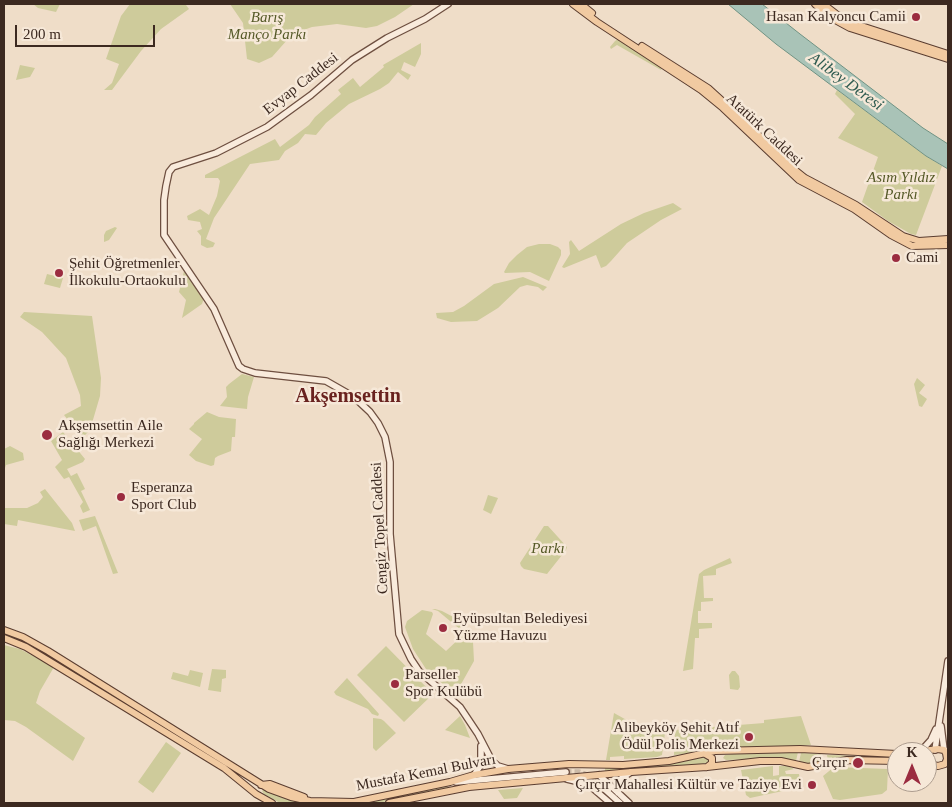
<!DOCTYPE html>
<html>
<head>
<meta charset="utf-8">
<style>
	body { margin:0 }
	#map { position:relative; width:952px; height:807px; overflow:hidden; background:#efddc8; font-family:Georgia,serif }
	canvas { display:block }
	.frame { position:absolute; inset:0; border:5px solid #3c2920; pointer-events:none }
	.north { position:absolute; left:887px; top:742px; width:50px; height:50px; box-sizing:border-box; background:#f6e8d8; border:1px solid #ac9c8e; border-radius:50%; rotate:0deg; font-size:14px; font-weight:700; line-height:20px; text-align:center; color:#3c2920 }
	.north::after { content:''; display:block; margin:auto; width:18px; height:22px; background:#9b2c40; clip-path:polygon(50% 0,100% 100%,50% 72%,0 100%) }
	.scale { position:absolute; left:15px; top:25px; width:140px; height:22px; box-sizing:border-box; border:2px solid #3c2920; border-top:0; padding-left:6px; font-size:15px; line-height:18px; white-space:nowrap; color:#3c2920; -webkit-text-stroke:4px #f6e8d8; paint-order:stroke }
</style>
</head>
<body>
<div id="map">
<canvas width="952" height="807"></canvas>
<div class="frame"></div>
<div class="north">K</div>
<div class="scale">200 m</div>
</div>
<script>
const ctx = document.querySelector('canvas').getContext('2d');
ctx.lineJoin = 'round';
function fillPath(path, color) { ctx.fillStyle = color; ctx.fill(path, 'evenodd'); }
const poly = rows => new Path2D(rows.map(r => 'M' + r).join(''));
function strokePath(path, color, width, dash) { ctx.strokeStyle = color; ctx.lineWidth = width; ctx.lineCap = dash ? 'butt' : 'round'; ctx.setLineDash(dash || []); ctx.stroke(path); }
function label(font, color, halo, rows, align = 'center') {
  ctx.font = font + ' Georgia,serif'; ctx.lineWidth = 5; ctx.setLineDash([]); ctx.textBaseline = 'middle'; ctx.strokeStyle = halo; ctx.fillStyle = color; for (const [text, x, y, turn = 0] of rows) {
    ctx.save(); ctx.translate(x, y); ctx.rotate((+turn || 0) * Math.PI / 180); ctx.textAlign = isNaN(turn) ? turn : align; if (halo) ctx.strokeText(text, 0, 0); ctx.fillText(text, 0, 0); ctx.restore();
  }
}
fillPath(poly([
	[33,4,60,4,56,12,38,8],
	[130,4,187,4,186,5,189,9,161,29,141,51,112,90,104,90,112,83,119,64,106,59,121,16],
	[230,4,414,4,395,17,377,26,366,28,337,24,312,27,301,31,288,39,272,57,259,63,247,59,243,23],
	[618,39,661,66,662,68,661,70,617,45,611,49,610,47,615,41],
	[421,43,421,54,415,67,404,62,401,70,411,75,408,80,398,72,389,83,380,89,349,104,326,123,316,135,305,134,298,143,285,151,279,160,250,164,214,218,206,239,215,243,213,247,207,248,201,245,201,236,197,231,202,229,200,222,188,220,187,216,200,209,209,215,217,196,220,181,218,178,205,178,205,175,275,139,280,147,309,125,315,117,341,94,338,90,353,78,360,87,384,67,383,65],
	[20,65,35,68,30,77,16,80],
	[837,90,926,156,942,166,916,235,911,234,888,221,862,202,878,157,838,138,855,114,835,94],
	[673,203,682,209,661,220,627,243,611,261,606,266,601,268,596,255,564,268,562,267,570,254,569,242,571,240,579,251,621,224,644,213],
	[115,227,117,228,109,240,104,242,104,235,106,231],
	[539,244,550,244,558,247,561,250,561,255,549,281,530,272,505,273,504,272,509,263,517,255,527,247],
	[184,271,204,298,202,304,182,318,186,300,179,292],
	[47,274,63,278,60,288,44,284],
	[523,277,547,287,543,291,538,287,527,285,520,287,498,308,477,321,451,322,437,318,436,313,453,312,464,306,494,284],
	[24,312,92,316,101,378,100,396,90,430,85,435,81,436,64,415,81,406,80,395,66,358,42,332,20,317],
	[242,374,254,377,248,397,247,409,220,406,227,397,226,387,229,384],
	[917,378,925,385,919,393,927,399,922,407,919,406,914,384],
	[207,412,219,417,236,419,235,437,232,437,231,451,218,456,215,458,214,465,211,466,196,461,189,455,202,439,189,429,194,424,194,423],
	[63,432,85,459,83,462,67,469,71,476,77,473,85,489,81,491,90,510,83,513,80,506,83,502,69,477,64,479,55,467,62,460,51,441],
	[10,446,23,453,24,460,6,465,4,471,4,449],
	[45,489,72,523,75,531,18,520,17,526,4,524,4,508,27,508,38,503,43,497,40,492],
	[488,495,498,498,491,514,483,510],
	[95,516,118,573,113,574,96,526,83,531,79,520],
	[544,526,548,526,567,547,566,550,547,574,524,569,521,566,520,563],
	[730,558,732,563,716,569,716,575,703,576,704,598,713,598,713,601,701,602,701,611,698,611,698,623,712,623,712,628,699,629,699,638,695,638,693,669,683,671,699,574,704,570],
	[432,609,435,609,442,611,457,619,472,633,473,640,438,611],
	[422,610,432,612,433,614,426,634,446,651,462,636,473,642,474,661,460,686,450,687,444,685,426,669,413,649,405,627,407,621],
	[4,645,20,649,54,667,40,691,36,703,85,738,73,761,26,727,15,721,4,720],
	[386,646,433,694,404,722,357,675],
	[212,669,226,670,226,678,222,679,221,692,208,690],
	[190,670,203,673,200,687,171,679,173,672,188,676],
	[732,671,735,671,739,676,740,687,738,690,730,689,729,675],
	[347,678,379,714,378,716,372,714,368,709,336,695,334,692],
	[614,713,632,723,665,733,662,755,657,757,624,759,624,756,610,757,610,760,606,760],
	[460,716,465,725,470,738,445,730],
	[801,716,811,745,674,755,675,730,764,723,764,720],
	[373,718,381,719,384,721,396,733,376,751,373,748],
	[166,742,181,753,153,793,138,782],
	[798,752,796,761,776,758,726,760,723,758,725,755,739,753],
	[801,753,820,754,822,756,822,759,820,762,810,764,799,762],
	[827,755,897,757,897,758,845,757,828,761],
	[704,757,707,757,710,761,708,763,685,766,605,771,605,767,660,765],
	[773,766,773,776,779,775,779,766,788,766,794,769,785,771,786,774,799,774,800,782,797,788,750,798,746,795,741,770],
	[834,767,888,769,887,790,882,794,840,800,833,799,823,776],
	[448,786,448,788,378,803,366,803],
	[523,788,517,798,504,799,498,790],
	[264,789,286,799,304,803,280,803,264,794,262,791]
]), '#cecb9b');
const water = poly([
	[728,4,762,4,800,34,923,128,948,144,948,169,926,156,776,44,728,4]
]);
fillPath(water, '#a9c3b7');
strokePath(water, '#6f9283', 1);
strokePath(poly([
	[566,772,579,772,587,775,601,786]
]), '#cbb9a6', 5.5, [5.5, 3]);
const secondary = poly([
	[448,4,425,19,387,38,352,60,311,95,267,127,216,153,173,167,169,172,166,186,164,200,164,235,214,309,239,366,243,369,255,373,326,381,354,397,370,412,378,423,385,437,390,462,390,534,399,634,411,659,419,671,460,707,478,734,492,761,498,766,508,769],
	[941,726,944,750,948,751],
	[935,750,948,661],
	[921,751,931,740,936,729],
	[474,775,481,765,481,746],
	[599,775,629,803],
	[567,779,588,784,610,803],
	[456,782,566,772],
	[601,786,620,803],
	[618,793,619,780,631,772]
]);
const primary = poly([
	[573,4,597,22,701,90,723,108,799,180,854,209,891,235,912,246,948,245],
	[581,4,592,13],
	[815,4,828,16,850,28,948,59],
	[823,4,836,14,852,23,948,54],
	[642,46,708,88,742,119,790,166,805,178,856,205,903,236,919,241,948,239],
	[4,630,23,637,48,651,269,789,291,797,310,801,354,802,450,782,474,775,508,769,569,764,623,765,669,761,715,751,800,749,897,754],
	[4,638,26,647,90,686,224,768,256,794,272,803],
	[915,752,938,749,944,750,946,753,947,759,945,764,938,766,927,764],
	[705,754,712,758,712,763,707,767],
	[261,785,270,784,304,797],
	[389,803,469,787,631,772,707,767,760,761,781,761,808,767,847,760,897,761]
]);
strokePath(secondary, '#6e4f40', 8);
strokePath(primary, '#5a3d30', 8);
strokePath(secondary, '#f9ebdc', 5.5);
strokePath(primary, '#f1caa1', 6);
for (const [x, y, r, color] of [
	[916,17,5,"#9b2c40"],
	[896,258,5,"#9b2c40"],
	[59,273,5,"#9b2c40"],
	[47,435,6,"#9b2c40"],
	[121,497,5,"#9b2c40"],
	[443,628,5,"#9b2c40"],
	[395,684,5,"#9b2c40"],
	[749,737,5,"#9b2c40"],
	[858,763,6,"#9b2c40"],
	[812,785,5,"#9b2c40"]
]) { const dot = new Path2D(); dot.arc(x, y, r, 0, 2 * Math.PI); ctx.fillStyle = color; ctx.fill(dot); strokePath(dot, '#f6e8d8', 2); }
label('15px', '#3c2920', '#f6e8d8', [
	["Hasan Kalyoncu Camii",906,17,"right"],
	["Cami",906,258],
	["Şehit Öğretmenler",69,264],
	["İlkokulu-Ortaokulu",69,281],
	["Akşemsettin Aile",58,426],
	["Sağlığı Merkezi",58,443],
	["Esperanza",131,488],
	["Sport Club",131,505],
	["Eyüpsultan Belediyesi",453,619],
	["Yüzme Havuzu",453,636],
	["Parseller",405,675],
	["Spor Kulübü",405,692],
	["Alibeyköy Şehit Atıf",739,728,"right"],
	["Ödül Polis Merkezi",739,745,"right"],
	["Çırçır",847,763,"right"],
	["Çırçır Mahallesi Kültür ve Taziye Evi",802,785,"right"]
], 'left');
label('italic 15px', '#555927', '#f6e8d8', [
	["Barış",267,18],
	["Manço Parkı",267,35],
	["Asım Yıldız",901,178],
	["Parkı",901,195],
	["Parkı",548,549]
]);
label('15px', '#3c2920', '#f6e8d8', [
	["Evyap Caddesi",301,84,-38],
	["Atatürk Caddesi",764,130,43],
	["Cengiz Topel Caddesi",380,528,-93],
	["Mustafa Kemal Bulvarı",426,773,-11]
]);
label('italic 16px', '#305c51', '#f6e8d8', [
	["Alibey Deresi",846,82,36]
]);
label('bold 20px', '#69221f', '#f6e8d8', [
	["Akşemsettin",348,397]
]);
</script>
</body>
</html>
